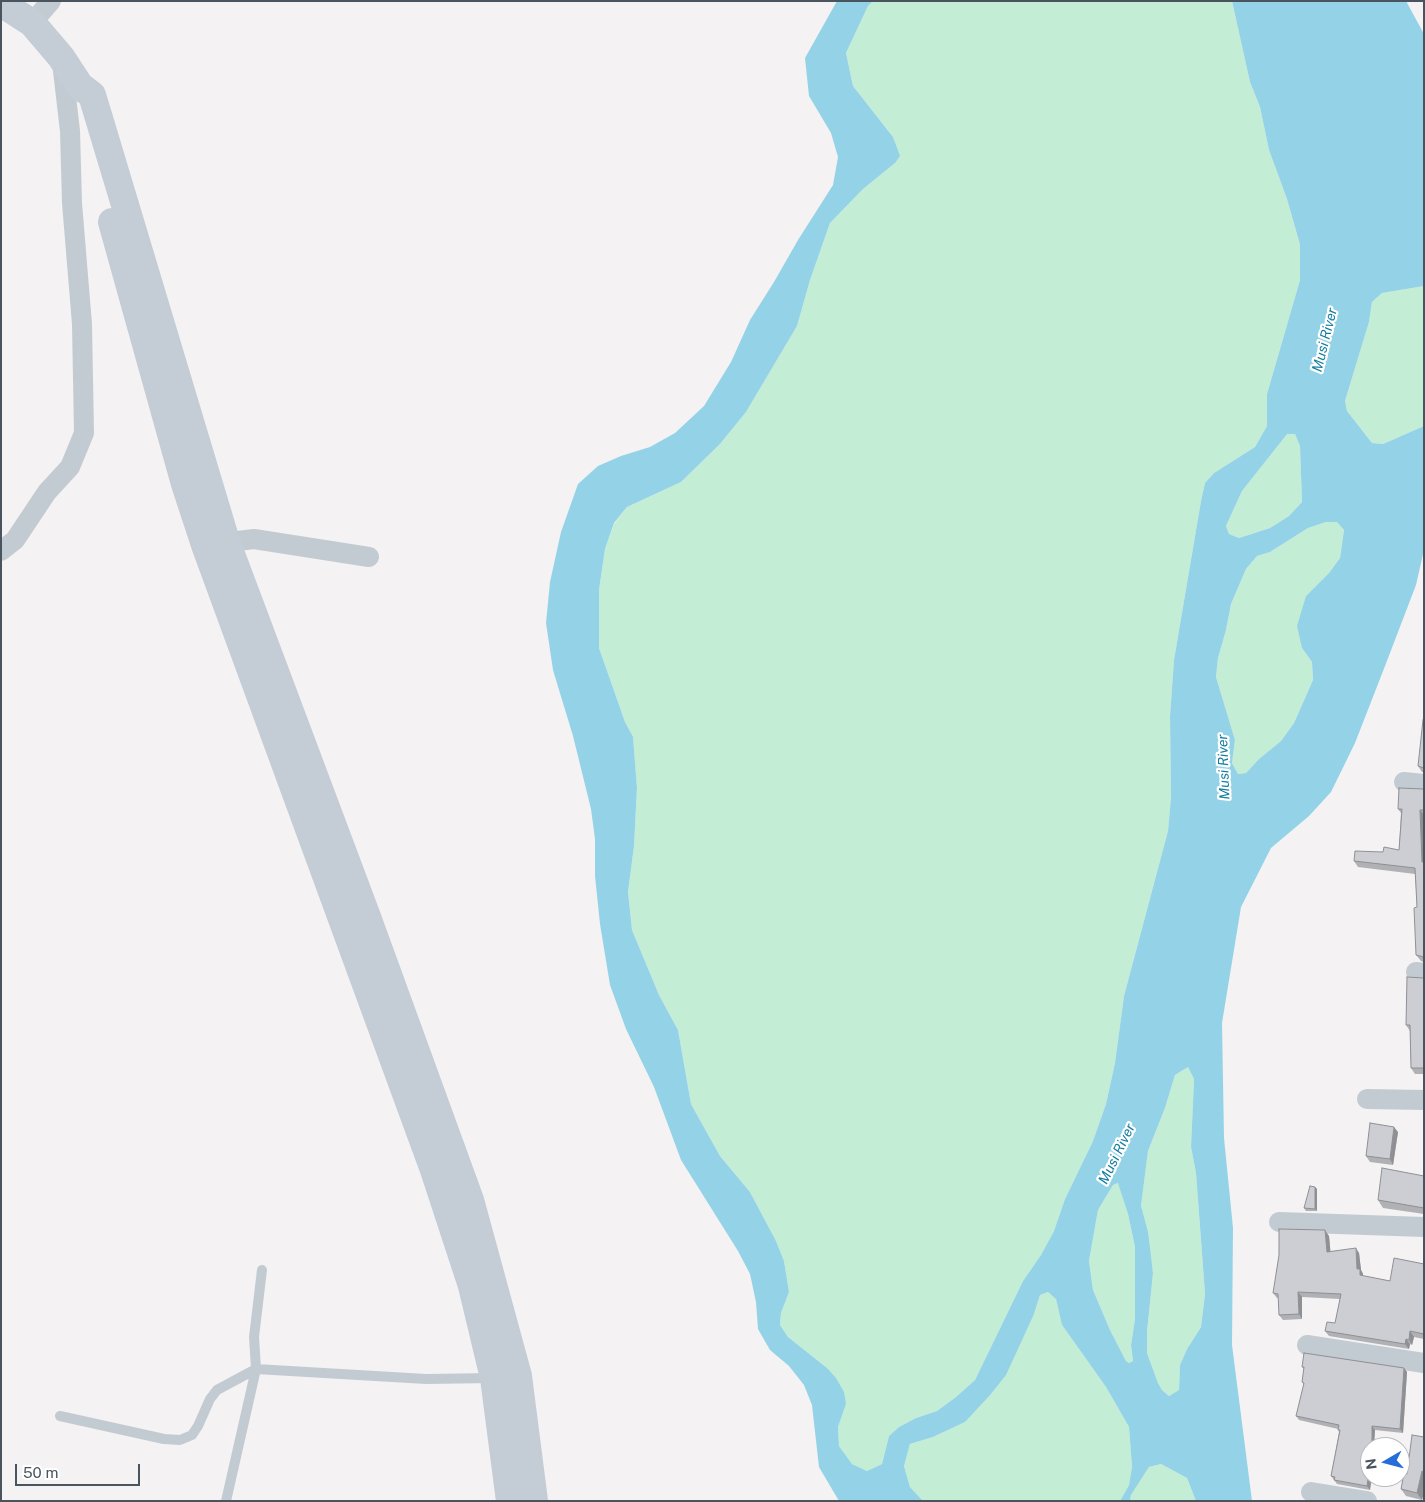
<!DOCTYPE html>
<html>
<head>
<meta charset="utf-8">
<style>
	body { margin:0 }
	#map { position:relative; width:1425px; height:1502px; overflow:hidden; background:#f4f2f2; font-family:"Public Sans",sans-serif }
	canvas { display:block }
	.frame { position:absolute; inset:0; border:2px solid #4a545e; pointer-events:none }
	.north { position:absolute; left:1360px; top:1437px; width:50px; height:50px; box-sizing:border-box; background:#fff; border:1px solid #b7bbbf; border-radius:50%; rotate:262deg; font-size:14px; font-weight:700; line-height:20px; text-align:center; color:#4a545e }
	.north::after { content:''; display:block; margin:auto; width:18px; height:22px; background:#256eda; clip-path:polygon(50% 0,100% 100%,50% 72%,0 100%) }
	.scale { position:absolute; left:15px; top:1464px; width:125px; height:22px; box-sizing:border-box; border:2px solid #4a545e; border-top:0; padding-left:6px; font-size:15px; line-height:18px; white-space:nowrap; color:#4a545e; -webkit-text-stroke:4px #fff; paint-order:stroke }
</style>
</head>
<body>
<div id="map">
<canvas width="1425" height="1502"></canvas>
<div class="frame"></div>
<div class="north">N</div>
<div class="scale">50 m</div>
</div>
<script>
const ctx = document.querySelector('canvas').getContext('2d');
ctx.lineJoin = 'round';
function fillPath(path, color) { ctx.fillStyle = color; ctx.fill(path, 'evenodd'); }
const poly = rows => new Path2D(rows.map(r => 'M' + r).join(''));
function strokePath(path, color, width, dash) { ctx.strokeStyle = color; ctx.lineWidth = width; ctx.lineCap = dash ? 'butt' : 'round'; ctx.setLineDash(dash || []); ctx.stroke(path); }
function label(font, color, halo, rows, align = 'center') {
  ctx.font = font + ' "Public Sans",sans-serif'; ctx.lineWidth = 4.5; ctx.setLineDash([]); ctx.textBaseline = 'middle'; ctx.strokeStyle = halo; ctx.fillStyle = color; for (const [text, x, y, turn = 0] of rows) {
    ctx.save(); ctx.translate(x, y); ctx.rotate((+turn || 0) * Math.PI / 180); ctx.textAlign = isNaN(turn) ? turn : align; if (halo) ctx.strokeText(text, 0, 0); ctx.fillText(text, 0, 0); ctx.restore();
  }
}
fillPath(poly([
	[873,1,1232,1,1250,82,1260,107,1269,150,1287,199,1300,246,1300,280,1267,394,1267,426,1255,447,1214,473,1205,483,1201,501,1174,660,1170,716,1171,797,1168,831,1124,996,1115,1063,1106,1104,1093,1141,1065,1199,1054,1231,1041,1255,1023,1281,975,1380,956,1397,937,1411,916,1418,899,1427,889,1436,882,1464,867,1471,852,1464,839,1446,838,1427,846,1404,827,1368,788,1337,780,1325,781,1313,789,1292,784,1261,776,1241,750,1192,720,1156,691,1104,678,1030,659,995,632,930,628,892,634,846,637,788,633,738,625,722,599,648,599,590,605,549,614,524,627,507,681,482,720,444,746,412,797,326,810,280,830,223,863,189,895,163,893,137,853,86,846,53,868,6],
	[1424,286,1424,426,1383,444,1372,443,1347,411,1345,401,1369,322,1372,302,1382,293],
	[1287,433,1295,434,1300,446,1302,502,1289,516,1270,528,1239,538,1229,534,1226,526,1242,491],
	[1326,522,1337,522,1344,530,1340,558,1329,573,1306,596,1302,648,1312,662,1313,680,1294,723,1281,741,1259,759,1246,773,1238,774,1232,763,1235,740,1216,677,1218,658,1226,630,1231,604,1246,569,1257,556,1270,552,1308,528],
	[1188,1067,1194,1079,1191,1147,1196,1173,1205,1294,1201,1327,1187,1349,1180,1365,1179,1390,1169,1396,1162,1390,1158,1383,1147,1353,1147,1332,1153,1273,1141,1206,1148,1151,1165,1108,1175,1075],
	[1119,1183,1128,1214,1135,1247,1135,1319,1131,1345,1133,1361,1129,1363,1126,1361,1110,1330,1093,1290,1089,1261,1098,1210,1113,1185],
	[1048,1292,1056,1298,1062,1325,1106,1387,1129,1427,1132,1467,1129,1485,1120,1501,923,1501,910,1487,904,1466,910,1444,933,1437,965,1422,1034,1314,1040,1295],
	[1161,1464,1187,1478,1196,1501,1130,1501,1131,1495,1149,1467]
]), '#c4edd5');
fillPath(poly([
	[837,1,873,1,868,6,846,53,853,86,893,137,900,156,895,163,863,189,830,223,810,280,797,326,746,412,720,444,681,482,627,507,614,523,605,549,599,590,599,648,625,722,633,737,637,788,634,846,628,892,632,930,659,995,678,1030,691,1104,720,1156,750,1192,776,1241,784,1261,789,1292,781,1313,780,1325,788,1337,827,1368,836,1378,844,1392,846,1404,838,1427,839,1446,852,1464,867,1471,882,1464,889,1436,899,1427,916,1418,937,1411,956,1397,975,1380,1023,1281,1041,1255,1054,1231,1065,1199,1093,1141,1106,1104,1115,1063,1124,996,1168,831,1171,797,1170,716,1174,660,1201,501,1205,483,1214,473,1255,447,1267,426,1267,394,1300,280,1300,245,1287,199,1269,150,1260,107,1250,82,1232,1,1406,1,1424,34,1424,286,1382,293,1372,302,1369,322,1345,401,1347,411,1372,443,1383,444,1424,426,1424,550,1416,585,1385,666,1355,743,1331,792,1309,816,1271,848,1241,907,1222,1023,1224,1138,1233,1228,1232,1345,1252,1501,1196,1501,1187,1478,1161,1464,1149,1467,1131,1495,1130,1501,1120,1501,1129,1485,1132,1467,1129,1427,1106,1387,1062,1325,1056,1299,1048,1292,1040,1295,1034,1314,1006,1375,990,1395,965,1422,933,1437,910,1444,904,1466,910,1487,923,1501,839,1501,819,1467,812,1405,804,1385,789,1366,770,1350,758,1329,756,1302,750,1274,738,1251,681,1160,654,1087,626,1029,610,985,600,924,595,876,595,839,591,809,573,736,553,670,546,623,550,582,561,532,578,484,598,466,621,456,650,447,675,433,704,406,731,362,750,320,774,282,798,240,833,185,838,157,831,133,809,96,805,58],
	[1287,434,1295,434,1300,446,1302,502,1289,516,1270,528,1239,538,1229,534,1226,526,1242,491],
	[1326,522,1337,522,1344,530,1340,558,1329,573,1306,596,1297,626,1302,648,1312,662,1313,680,1294,723,1281,741,1259,759,1246,773,1238,774,1232,763,1235,740,1216,677,1218,658,1226,630,1231,604,1246,569,1257,556,1270,552,1308,528],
	[1188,1067,1194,1079,1191,1147,1196,1173,1205,1294,1201,1327,1187,1349,1180,1365,1179,1390,1169,1396,1162,1390,1158,1383,1147,1353,1147,1332,1153,1273,1148,1232,1141,1206,1148,1151,1165,1108,1175,1075],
	[1118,1183,1128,1214,1135,1247,1135,1319,1131,1345,1133,1361,1129,1363,1126,1361,1110,1330,1093,1290,1089,1261,1098,1210,1113,1185]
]), '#94d3e7');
strokePath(poly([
	[60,1416,164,1439,180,1440,192,1435,198,1426,210,1399,217,1390,256,1369,426,1379,492,1378],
	[226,1501,256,1369,254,1337,262,1270]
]), '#c3cbd2', 10);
strokePath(poly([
	[32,23,51,1],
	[213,544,254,539,369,557],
	[1,551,15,540,47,492,70,467,84,433,82,324,72,203,70,131,62,62],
	[1404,782,1424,784],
	[1416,972,1424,973],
	[1367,1099,1424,1100],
	[1279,1222,1424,1227],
	[1307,1345,1424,1363],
	[1311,1492,1367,1501]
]), '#c3cbd2', 20);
strokePath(poly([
	[1,3,32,23,61,57,80,86,92,95,226,541,367,917,470,1200,518,1376,534,1501],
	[112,222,185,484,205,545,434,1170,472,1286,494,1378,510,1501]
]), '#c4ccd6', 28);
fillPath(poly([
	[1424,721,1424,772,1422,772,1418,766],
	[1424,789,1424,962,1421,961,1416,955,1417,907,1415,874,1358,867,1354,861,1383,852,1399,850,1401,813,1398,809],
	[1424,978,1424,1074,1415,1074,1411,1068,1410,1031,1406,1025],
	[1398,1132,1393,1165,1370,1162,1366,1156],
	[1424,1176,1424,1214,1383,1208,1378,1200],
	[1315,1187,1317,1189,1317,1211,1306,1211,1304,1208],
	[1329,1236,1330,1251,1359,1253,1361,1270,1363,1274,1363,1276,1390,1281,1424,1264,1424,1263,1424,1339,1414,1337,1412,1345,1410,1344,1409,1349,1329,1336,1325,1331,1335,1323,1340,1299,1302,1297,1302,1319,1283,1320,1279,1315,1279,1298,1277,1298,1273,1293],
	[1302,1367,1404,1368,1407,1372,1403,1433,1375,1430,1370,1490,1337,1484,1331,1476,1339,1432,1338,1429,1299,1420,1296,1416,1304,1385,1302,1382,1304,1369],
	[1424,1437,1424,1492,1422,1500,1406,1496,1401,1489]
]), '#afb1b5');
fillPath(poly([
	[1420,810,1424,815,1424,864,1422,862],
	[1394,1127,1398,1132,1393,1165,1390,1159],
	[1315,1187,1317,1189,1317,1211,1315,1209],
	[1325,1230,1329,1236,1331,1257,1327,1252],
	[1356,1248,1359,1253,1361,1270,1363,1274,1363,1280,1360,1275,1357,1269],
	[1298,1292,1302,1297,1302,1319,1299,1314],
	[1410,1331,1414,1337,1412,1345,1409,1340],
	[1406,1339,1410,1344,1409,1349,1405,1344],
	[1404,1368,1407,1372,1403,1433,1400,1429],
	[1372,1426,1375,1430,1374,1447,1372,1447],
	[1370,1465,1370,1477,1372,1477,1370,1490,1367,1486],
	[1422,1471,1424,1474,1424,1492,1422,1500,1417,1493]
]), '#8f9094');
const building = poly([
	[1423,720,1424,721,1424,768,1418,766,1423,720],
	[1399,788,1424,789,1424,810,1420,810,1422,862,1424,862,1424,957,1416,955,1414,908,1417,907,1415,868,1354,861,1355,851,1383,852,1384,847,1399,850,1402,809,1398,809,1399,788],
	[1407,977,1424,978,1424,1068,1411,1068,1410,1025,1406,1025,1407,977],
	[1370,1123,1394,1127,1390,1159,1366,1156,1370,1123],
	[1382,1168,1424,1176,1424,1208,1378,1200,1382,1168],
	[1310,1186,1315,1187,1315,1209,1304,1208,1310,1186],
	[1279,1229,1325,1230,1327,1252,1356,1248,1357,1269,1360,1269,1360,1275,1390,1281,1394,1258,1424,1264,1424,1263,1424,1334,1410,1331,1409,1340,1406,1339,1405,1344,1325,1331,1327,1322,1335,1323,1341,1294,1298,1292,1299,1314,1279,1315,1278,1294,1273,1293,1279,1255,1279,1229],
	[1304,1353,1404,1368,1400,1429,1372,1426,1372,1447,1370,1447,1370,1465,1367,1486,1334,1480,1335,1477,1331,1476,1340,1430,1338,1430,1339,1425,1296,1416,1304,1383,1302,1382,1304,1367,1302,1367,1304,1353],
	[1412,1435,1424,1437,1424,1472,1422,1471,1417,1493,1401,1489,1404,1473,1407,1474,1412,1435]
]);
fillPath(building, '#ccced3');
strokePath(building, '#8f9094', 1);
label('italic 14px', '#157d9f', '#fff', [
	["Musi River",1325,340,-76],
	["Musi River",1224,767,-92],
	["Musi River",1117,1154,-64]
]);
</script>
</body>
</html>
